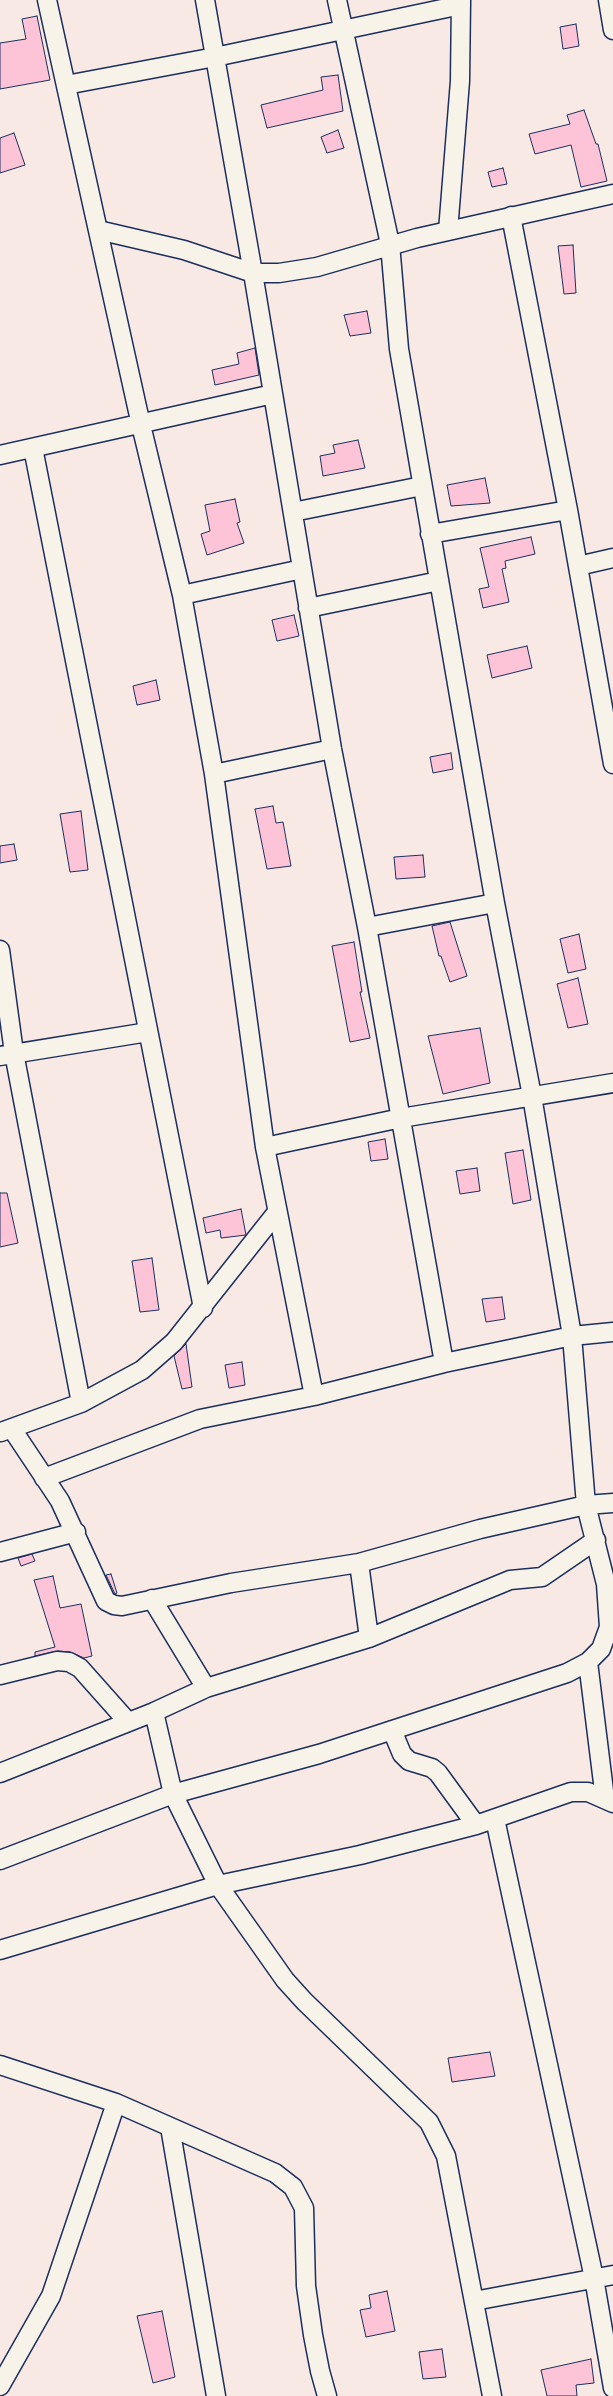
<!DOCTYPE html>
<html>
<head>
<meta charset="utf-8">
<style>
	body { margin:0 }
	canvas { display:block; background:#f8e9e5 }
</style>
</head>
<body>
<canvas width="613" height="2396"></canvas>
<script>
const ctx = document.querySelector('canvas').getContext('2d');
ctx.lineJoin = 'round';
function fillPath(path, color) { ctx.fillStyle = color; ctx.fill(path, 'evenodd'); }
const poly = rows => new Path2D(rows.map(r => 'M' + r).join(''));
function strokePath(path, color, width, dash) { ctx.strokeStyle = color; ctx.lineWidth = width; ctx.lineCap = dash ? 'butt' : 'round'; ctx.setLineDash(dash || []); ctx.stroke(path); }
const building = poly([
	[37,16,50,80,0,89,0,43,26,39,22,19,37,16],
	[576,24,579,46,563,49,560,27,576,24],
	[338,75,343,111,267,128,261,105,323,90,321,77,338,75],
	[584,110,596,144,598,144,607,181,581,187,571,145,535,154,529,134,570,124,567,115,584,110],
	[338,130,344,148,327,153,321,137,338,130],
	[14,133,25,165,0,173,0,138,14,133],
	[503,168,507,184,492,187,488,172,503,168],
	[573,245,576,293,564,294,558,246,573,245],
	[367,311,371,333,350,336,344,315,367,311],
	[255,348,259,375,215,385,212,370,239,364,237,353,255,348],
	[358,440,365,468,323,476,320,456,335,453,333,445,358,440],
	[485,478,490,503,451,506,447,485,485,478],
	[235,499,240,522,237,523,244,543,207,555,201,534,210,531,205,505,235,499],
	[531,537,535,554,505,561,506,568,502,569,509,602,483,608,479,589,489,587,480,548,531,537],
	[294,615,299,636,277,641,272,620,294,615],
	[527,646,532,668,492,678,487,655,527,646],
	[156,680,160,700,137,705,133,686,156,680],
	[451,753,453,769,433,773,430,757,451,753],
	[273,806,276,823,283,822,291,866,267,869,255,809,273,806],
	[81,811,88,870,70,872,60,814,81,811],
	[14,844,17,860,0,863,0,846,14,844],
	[423,855,425,877,396,879,394,857,423,855],
	[450,922,467,976,450,982,441,956,439,956,432,926,450,922],
	[579,934,586,969,568,973,560,939,579,934],
	[354,942,362,992,360,992,370,1038,350,1042,332,946,354,942],
	[578,978,588,1024,568,1028,557,984,578,978],
	[480,1028,490,1083,443,1094,428,1036,480,1028],
	[385,1139,388,1159,371,1161,368,1142,385,1139],
	[523,1150,531,1200,513,1204,505,1153,523,1150],
	[477,1168,480,1191,460,1194,456,1171,477,1168],
	[0,1193,7,1193,18,1243,0,1247,0,1193],
	[241,1209,246,1235,221,1238,220,1230,206,1233,203,1218,241,1209],
	[152,1258,159,1310,140,1312,132,1261,152,1258],
	[502,1297,505,1319,486,1322,482,1299,502,1297],
	[186,1344,192,1387,182,1389,174,1356,186,1344],
	[242,1362,245,1385,229,1388,225,1365,242,1362],
	[32,1554,35,1561,21,1566,18,1558,32,1554],
	[111,1574,117,1593,115,1594,106,1575,111,1574],
	[53,1576,60,1608,81,1604,92,1656,84,1658,70,1652,58,1651,35,1656,35,1652,55,1647,34,1580,53,1576],
	[490,2052,495,2076,452,2082,448,2058,490,2052],
	[387,2291,395,2331,366,2337,360,2310,371,2308,369,2295,387,2291],
	[162,2311,175,2377,153,2383,137,2316,162,2311],
	[442,2349,446,2377,423,2379,419,2352,442,2349],
	[591,2359,594,2383,576,2385,577,2396,547,2396,541,2370,591,2359]
]);
fillPath(building, '#fdc3d7');
strokePath(building, '#1b2f5e', 1);
const minor = poly([
	[47,0,141,425,182,595,214,774,265,1147,314,1396],
	[205,0,253,273,332,749,367,927,444,1363],
	[608,0,613,30],
	[66,85,215,57,461,5],
	[511,216,568,510,613,764],
	[98,230,184,250,253,273,279,273,317,267,417,238,613,194],
	[448,231,460,81,461,0],
	[33,448,203,1308],
	[0,455,273,394],
	[293,512,422,486],
	[430,534,568,510],
	[578,566,613,558],
	[182,595,302,569],
	[308,608,439,581],
	[214,774,332,749],
	[367,927,495,903],
	[0,950,14,1053,81,1403],
	[0,1056,148,1032],
	[265,1147,401,1118,613,1083],
	[12,1429,60,1501,106,1601,114,1605,122,1606,231,1583,359,1563,480,1529,586,1505,613,1503],
	[1,1432,81,1403,142,1370,174,1342,277,1212],
	[44,1478,200,1419,314,1396,444,1363,572,1336,613,1332],
	[0,1552,76,1532],
	[359,1563,369,1638],
	[152,1599,206,1688],
	[588,1662,605,1799],
	[0,1675,57,1661,69,1662,80,1668,128,1722],
	[154,1712,173,1794,218,1885,285,1980,304,2001,429,2122,446,2156,492,2396],
	[392,1730,402,1754,409,1761,432,1768,438,1773,476,1825],
	[0,1773,154,1712,206,1688,369,1638,510,1580,542,1577,596,1540],
	[495,1819,594,2278,613,2388],
	[0,1860,173,1794,319,1754,567,1673,588,1662,601,1649,609,1627,606,1584,586,1505,572,1336,532,1096,495,903,399,349,390,244,337,0],
	[0,1950,218,1885,360,1855,476,1825,571,1792,588,1792,613,1803],
	[0,2065,116,2103,275,2173,293,2187,304,2208,306,2286,313,2335,320,2371,327,2396],
	[170,2127,216,2396],
	[474,2301,613,2275],
	[0,2386,51,2296,116,2103]
]);
strokePath(minor, '#1b2f5e', 21);
strokePath(minor, '#f7f3e8', 18);
</script>
</body>
</html>
